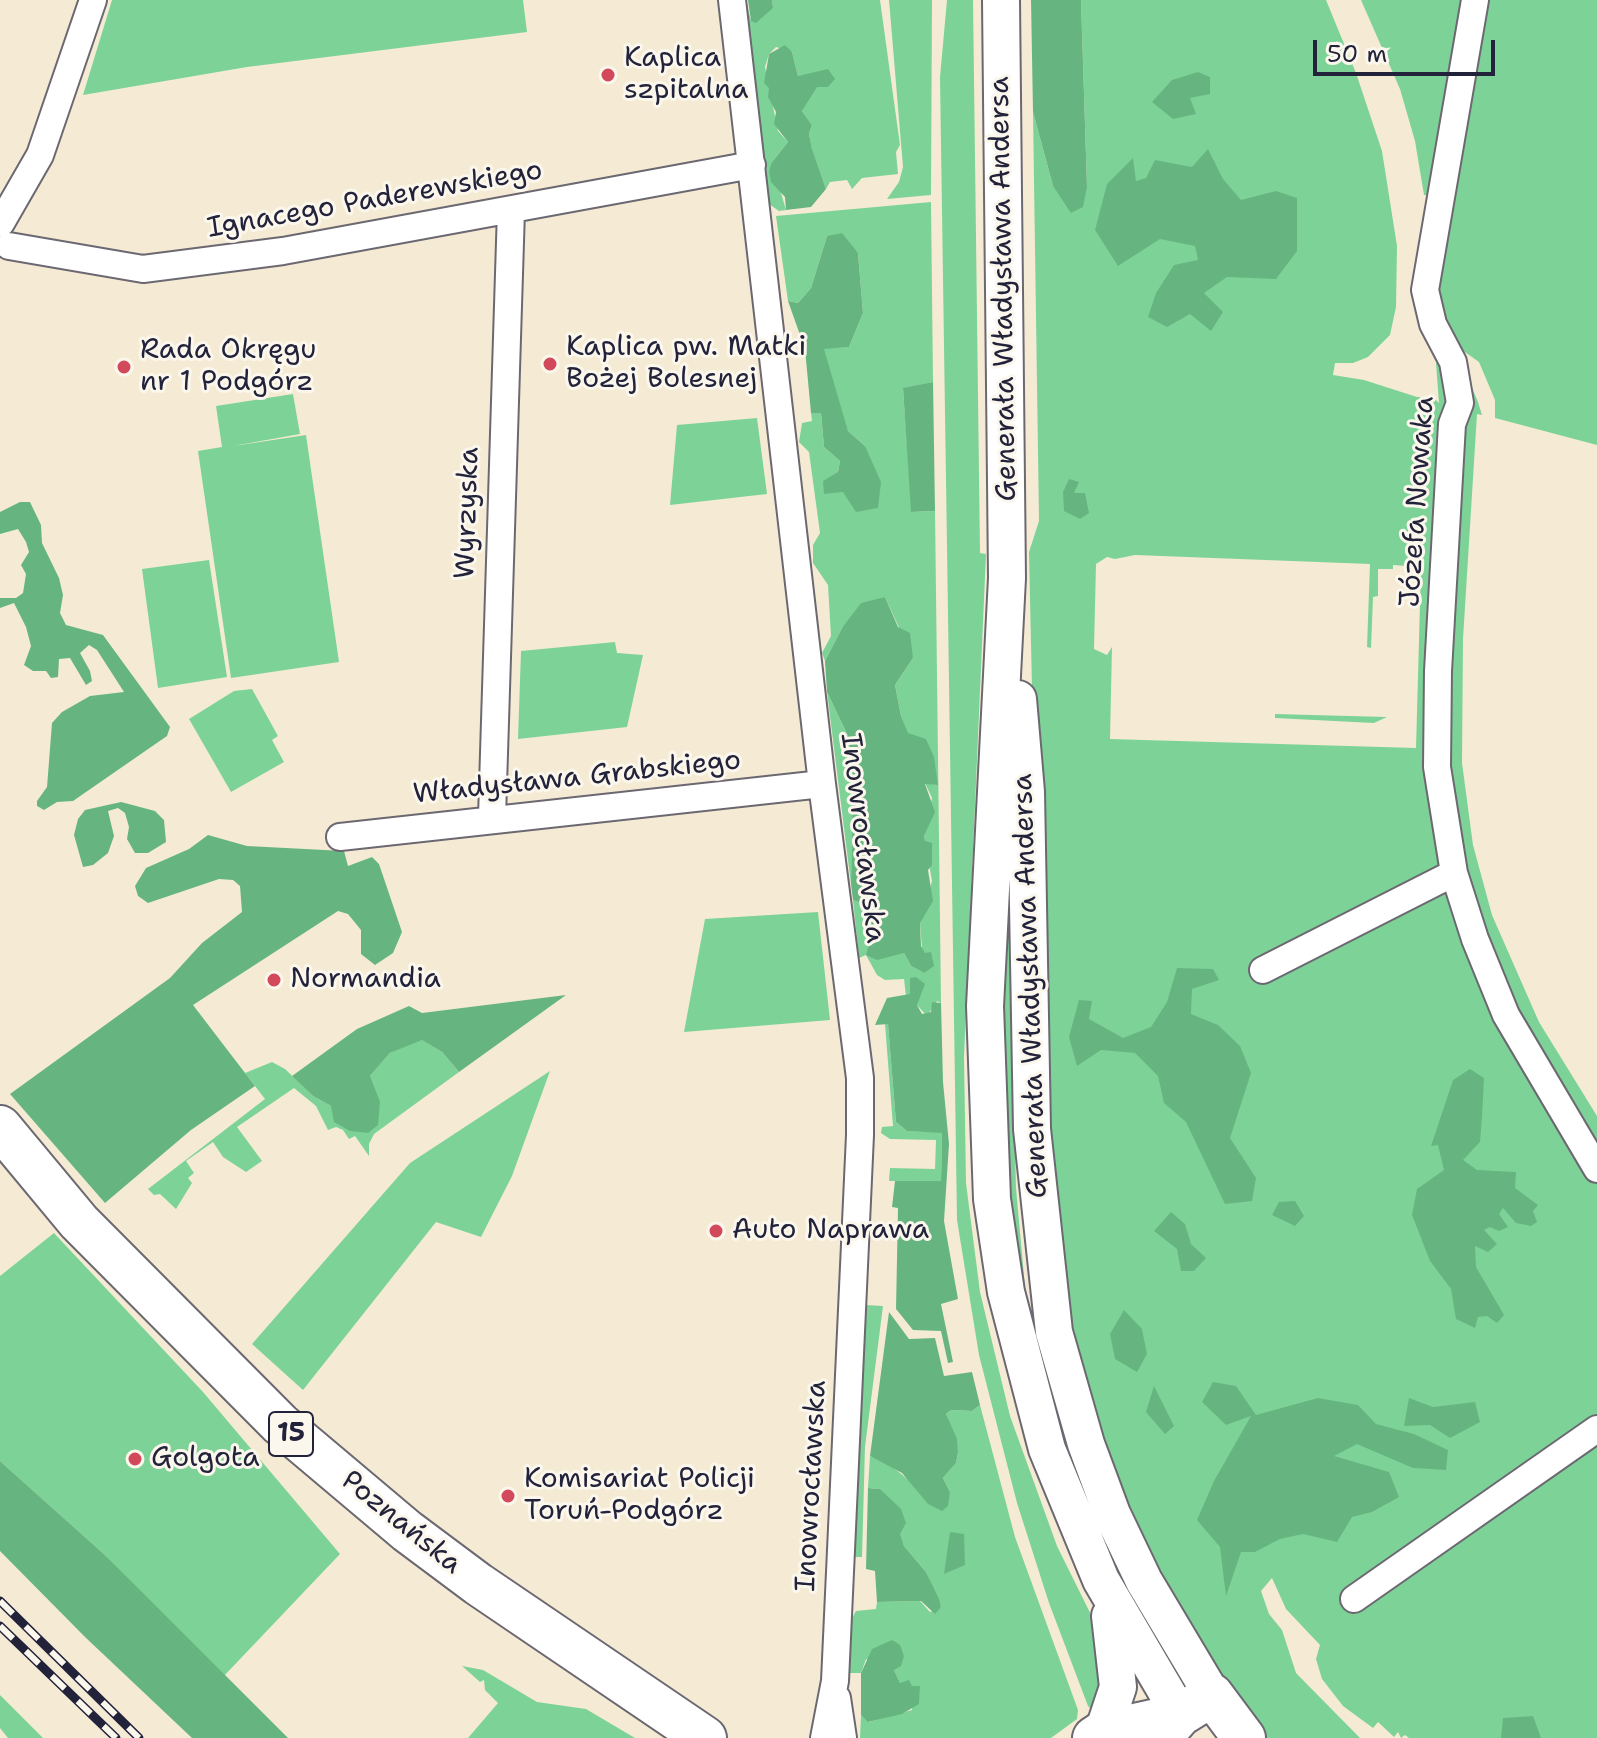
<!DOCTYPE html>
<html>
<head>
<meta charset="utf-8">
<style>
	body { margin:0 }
	#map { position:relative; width:1597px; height:1738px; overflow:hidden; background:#f5ebd5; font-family:"Shantell Sans",sans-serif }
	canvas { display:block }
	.scale { position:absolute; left:1313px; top:40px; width:182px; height:36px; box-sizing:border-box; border:4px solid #22223b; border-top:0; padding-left:10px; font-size:24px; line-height:28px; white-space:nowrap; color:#22223b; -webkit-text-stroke:6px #fbf7ec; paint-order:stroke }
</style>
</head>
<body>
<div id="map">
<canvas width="1597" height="1738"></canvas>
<div class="scale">50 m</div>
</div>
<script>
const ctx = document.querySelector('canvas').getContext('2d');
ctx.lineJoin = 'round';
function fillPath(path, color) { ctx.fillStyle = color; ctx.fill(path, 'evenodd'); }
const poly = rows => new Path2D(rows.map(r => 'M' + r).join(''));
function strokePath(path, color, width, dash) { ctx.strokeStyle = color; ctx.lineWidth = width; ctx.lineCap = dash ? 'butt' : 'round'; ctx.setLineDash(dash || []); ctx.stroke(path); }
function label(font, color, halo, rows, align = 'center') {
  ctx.font = font + ' "Shantell Sans",sans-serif'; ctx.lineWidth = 6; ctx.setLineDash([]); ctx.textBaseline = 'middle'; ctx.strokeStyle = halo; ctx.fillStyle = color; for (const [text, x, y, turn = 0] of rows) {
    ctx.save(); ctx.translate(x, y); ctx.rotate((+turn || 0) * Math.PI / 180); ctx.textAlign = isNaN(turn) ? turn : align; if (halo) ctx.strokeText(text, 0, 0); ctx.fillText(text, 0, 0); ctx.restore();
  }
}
fillPath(poly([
	[112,0,523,0,527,32,247,67,83,95],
	[746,0,751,21,773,8,772,0,880,0,900,145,896,152,898,174,862,178,852,189,847,180,830,182,826,189,812,150,809,134,812,125,802,111,809,95,807,75,798,76,792,52,776,47,769,54,765,67,778,131,788,142,772,162,786,210,779,211,769,204],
	[889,0,932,0,931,195,887,199,899,182,903,167],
	[947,0,973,0,980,553,986,554,964,1057,966,1183,980,1292,1010,1416,1057,1546,1105,1643,1096,1714,1088,1706,1049,1603,1017,1503,979,1355,957,1220,940,77],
	[1081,0,1326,0,1356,73,1382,151,1397,246,1396,307,1390,335,1368,357,1353,363,1335,363,1333,375,1364,380,1417,397,1433,397,1439,403,1436,363,1441,362,1468,378,1478,402,1482,415,1477,414,1463,639,1462,763,1473,845,1492,915,1539,1022,1597,1116,1597,1738,1409,1738,1405,1735,1401,1738,1398,1732,1394,1737,1378,1722,1373,1728,1343,1706,1322,1679,1316,1659,1320,1645,1286,1609,1272,1578,1261,1591,1269,1614,1282,1630,1296,1673,1360,1738,1266,1738,1229,1689,1171,1593,1126,1498,1094,1411,1067,1304,1041,1101,1029,552,1039,521,1033,112,1053,186,1087,187],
	[1135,555,1370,564,1367,647,1371,648,1373,597,1378,596,1378,569,1393,569,1393,565,1421,567,1416,748,1110,739,1112,647,1107,655,1094,649,1096,564,1107,557,1115,559],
	[1361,0,1463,0,1431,195,1424,195,1415,141,1400,89],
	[1488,0,1597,0,1597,445,1495,418,1495,400,1479,362,1452,343,1436,303],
	[931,202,933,382,903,389,912,512,935,511,941,1003,937,1001,927,1016,917,1005,918,996,906,996,904,979,885,980,877,975,866,955,859,958,853,900,866,905,873,929,899,952,904,953,911,966,924,973,920,923,932,881,924,836,932,798,925,783,937,785,926,740,907,733,901,716,895,685,913,658,885,597,842,628,825,661,822,653,831,636,828,585,813,563,813,545,820,533,809,452,799,442,802,423,812,421,811,413,821,413,824,447,840,461,838,472,824,494,865,446,848,431,832,396,823,348,849,347,863,313,858,253,827,236,811,288,798,303,788,301,776,216],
	[293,394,300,434,233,446,306,435,339,662,231,678,198,451,222,447,216,406],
	[757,418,767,494,670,505,677,425],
	[209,560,227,677,158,688,142,569],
	[615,642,617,653,643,655,627,727,518,739,521,651],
	[252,689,278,736,272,740,284,762,231,792,189,719,234,691],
	[827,692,848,736,853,771,851,884],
	[1275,714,1387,717,1374,723,1275,718],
	[1006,751,1016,1188,1025,1287,1040,1364,1078,1480,1104,1544,1156,1644,1085,1515,1027,1336,1000,1132],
	[818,912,830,1020,684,1032,705,919],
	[888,1023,896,1122,907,1131,942,1132,941,1181,889,1181,890,1168,935,1169,936,1140,890,1139,881,1133,882,1127,893,1126,885,1024],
	[421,1039,442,1052,459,1072,374,1134,369,1144,369,1156,355,1136,349,1139,343,1130,336,1127,328,1130,316,1106,294,1088,237,1127,262,1161,246,1172,223,1157,213,1142,186,1161,194,1173,188,1178,192,1183,176,1209,160,1194,154,1195,148,1189,265,1099,245,1073,272,1062,285,1069,313,1096,331,1106,370,1076,390,1053],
	[550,1071,512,1176,481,1237,436,1222,303,1390,252,1344,410,1163],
	[54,1233,203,1392,340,1554,223,1677,105,1555,0,1461,0,1276],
	[865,1305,883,1306,865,1447,862,1557,854,1557],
	[980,1405,1015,1537,1078,1710,1077,1719,1051,1738,860,1738,861,1715,869,1722,912,1710,912,1686,900,1683,894,1670,866,1659,861,1673,849,1673,851,1620,856,1611,876,1609,877,1602,920,1601,930,1612,941,1607,926,1572,904,1546,880,1489,868,1488,870,1456,890,1465,916,1486,950,1492,943,1478,956,1463,958,1453,946,1414,951,1410,972,1411],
	[462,1666,483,1670,537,1702,586,1709,635,1738,468,1738,498,1703,485,1690,484,1680,480,1682],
	[0,1695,43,1738,8,1738,0,1728]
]), '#7dd397');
fillPath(poly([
	[748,0,772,0,773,8,756,23,751,21],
	[1031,0,1081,0,1087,187,1083,207,1071,213,1053,186,1033,112],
	[785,45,792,52,798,76,828,69,835,79,828,87,817,87,802,111,812,125,809,134,812,149,826,189,811,207,786,210,785,197,771,182,769,171,772,162,788,142,774,124,776,112,768,97,769,88,764,83,769,54],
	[1198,72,1210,77,1210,94,1190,98,1196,114,1173,119,1152,102,1172,80],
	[1208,149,1223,179,1241,200,1276,191,1297,198,1297,251,1276,279,1227,277,1204,293,1223,312,1211,331,1190,314,1167,327,1148,317,1156,293,1174,265,1198,260,1195,246,1160,239,1118,266,1095,230,1107,184,1133,158,1136,181,1146,178,1155,160,1192,167],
	[842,233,858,253,863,313,849,347,824,349,848,431,865,446,881,482,878,508,856,512,843,492,824,494,823,481,838,472,840,461,824,447,821,413,811,413,805,349,788,301,798,303,811,288,827,236],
	[933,382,935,511,911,512,903,388],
	[1069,479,1079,482,1074,493,1085,493,1089,513,1080,519,1064,511,1063,492],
	[20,502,30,502,41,525,42,543,59,578,63,595,60,613,66,625,103,635,170,727,167,736,73,801,57,802,44,810,37,806,37,801,47,787,52,723,62,712,90,696,124,692,97,650,89,645,80,653,90,671,92,681,86,685,70,658,59,659,58,677,51,678,46,671,33,671,24,665,31,646,26,627,14,603,0,608,0,598,16,598,23,593,26,574,21,565,29,552,26,542,18,529,0,534,0,512],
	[885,597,898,627,910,633,913,658,895,685,901,716,908,733,926,739,934,757,938,785,925,784,935,812,924,836,925,841,932,843,932,865,928,870,933,901,920,923,921,946,925,953,931,952,934,966,924,973,911,966,904,953,877,960,866,955,873,929,866,905,853,900,851,884,853,771,848,736,827,692,825,661,842,628,861,603],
	[121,802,155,811,164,820,166,842,148,853,135,853,127,839,129,827,125,813,118,808,108,811,114,836,108,853,93,865,83,867,74,835,78,819,85,810],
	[208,835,247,846,344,851,348,866,372,857,379,864,402,932,393,953,375,965,361,954,361,930,348,914,338,911,193,1005,255,1086,191,1130,105,1203,10,1094,170,978,202,943,242,912,240,886,233,880,219,879,148,903,138,896,135,886,146,868,189,849],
	[1177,968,1213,969,1219,980,1192,989,1191,1014,1218,1025,1240,1046,1251,1073,1230,1138,1256,1178,1252,1201,1225,1204,1186,1122,1164,1103,1158,1076,1135,1053,1101,1050,1077,1066,1069,1037,1079,1000,1092,1001,1089,1019,1123,1038,1151,1027,1167,1002],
	[916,977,925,984,917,1005,922,1014,931,1012,932,1002,941,1003,943,1082,949,1144,944,1221,958,1299,941,1304,953,1362,948,1363,941,1331,913,1330,896,1309,898,1208,892,1207,895,1181,941,1181,942,1133,907,1131,896,1122,888,1024,875,1025,887,998,910,994,910,978],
	[566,995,459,1072,442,1052,422,1040,390,1053,370,1076,380,1102,378,1125,368,1133,350,1131,334,1122,331,1106,313,1096,292,1076,357,1029,409,1006,422,1013],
	[1470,1069,1484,1078,1482,1117,1480,1142,1463,1160,1477,1170,1516,1172,1515,1188,1538,1205,1533,1211,1537,1222,1531,1226,1516,1223,1503,1208,1499,1214,1508,1227,1499,1231,1490,1227,1484,1230,1497,1244,1488,1252,1475,1246,1476,1267,1504,1315,1497,1323,1487,1316,1478,1317,1475,1328,1456,1319,1451,1289,1430,1261,1412,1215,1417,1189,1444,1170,1438,1145,1431,1146,1453,1080],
	[1295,1201,1304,1216,1295,1226,1272,1215,1279,1202],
	[1171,1212,1185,1224,1191,1244,1206,1258,1194,1271,1181,1271,1177,1249,1154,1231],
	[1124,1310,1142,1329,1147,1354,1137,1372,1115,1359,1110,1334],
	[889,1312,909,1339,935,1338,944,1376,972,1372,980,1405,972,1411,951,1410,946,1414,957,1439,958,1453,956,1463,943,1478,950,1492,948,1506,942,1511,928,1504,902,1473,870,1456],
	[1213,1382,1236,1386,1256,1415,1318,1398,1358,1405,1376,1424,1414,1434,1448,1450,1446,1470,1413,1468,1357,1444,1334,1456,1389,1472,1399,1497,1372,1512,1352,1517,1337,1542,1303,1534,1280,1539,1255,1552,1241,1552,1226,1596,1220,1547,1197,1520,1214,1481,1251,1416,1226,1425,1202,1402],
	[1154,1386,1174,1426,1165,1434,1146,1412],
	[1409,1398,1433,1407,1475,1402,1480,1422,1450,1438,1430,1425,1404,1426],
	[0,1461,105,1555,288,1738,192,1738,85,1637,0,1551],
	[868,1488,880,1489,901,1509,906,1523,900,1534,904,1546,926,1572,939,1599,941,1607,935,1614,921,1601,877,1602,875,1571,866,1569],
	[950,1532,964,1534,965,1565,944,1574],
	[892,1640,900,1645,904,1656,901,1666,894,1670,900,1683,909,1680,912,1686,920,1686,919,1704,902,1714,868,1722,861,1715,861,1673,872,1649],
	[1533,1716,1541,1738,1501,1738,1503,1718]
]), '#66b580');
const street = poly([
	[732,0,822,784,860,1078,860,1135,835,1681,824,1738],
	[1475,0,1425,290,1433,324,1453,362,1460,403,1452,424,1438,671,1437,767,1454,873,1475,939,1506,1015,1597,1169],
	[1,223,40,155,93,0],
	[9,246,143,269,283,251,752,165],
	[492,817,511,210],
	[340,837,822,784],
	[1263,970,1454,873],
	[1354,1599,1597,1429],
	[837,1698,843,1738]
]);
const secondary = poly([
	[1001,0,1007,578,985,1006,992,1199,1006,1292,1047,1449,1101,1580,1180,1715],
	[1018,699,1026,792,1032,1129,1054,1332,1086,1444,1112,1514,1144,1581,1212,1695],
	[1103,1732,1118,1687,1110,1616]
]);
const primary = poly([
	[0,1127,79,1222,280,1424,407,1531,478,1584,705,1738],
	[1094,1738,1103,1732,1180,1715],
	[1160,1738,1180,1715,1212,1695,1244,1738]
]);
strokePath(street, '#6c6871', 30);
strokePath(secondary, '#6c6871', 40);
strokePath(primary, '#6c6871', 46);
strokePath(street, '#fff', 26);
strokePath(secondary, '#fff', 36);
strokePath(primary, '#fff', 42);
const rail = poly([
	[0,1601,139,1738],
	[0,1626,116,1738]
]);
strokePath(rail, '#22223b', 9);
strokePath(rail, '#fbf7ec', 6, [18]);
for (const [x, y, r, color] of [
	[608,75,8,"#d1495b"],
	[550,364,8,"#d1495b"],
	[124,367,8,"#d1495b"],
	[274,980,8,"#d1495b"],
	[716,1231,8,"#d1495b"],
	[135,1459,8,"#d1495b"],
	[508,1496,8,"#d1495b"]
]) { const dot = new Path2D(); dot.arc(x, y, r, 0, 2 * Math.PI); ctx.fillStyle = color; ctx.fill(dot); strokePath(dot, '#fbf7ec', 3); }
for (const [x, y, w] of [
	[291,1434,44]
]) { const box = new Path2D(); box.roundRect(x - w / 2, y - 22, w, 44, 6); ctx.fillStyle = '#fbf7ec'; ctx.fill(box); strokePath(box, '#22223b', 2); }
label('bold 26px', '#22223b', null, [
	["15",291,1434]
]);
label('28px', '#22223b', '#fbf7ec', [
	["Kaplica",624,59],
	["szpitalna",624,91],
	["Kaplica pw. Matki",566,348],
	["Bożej Bolesnej",566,380],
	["Rada Okręgu",140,351],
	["nr 1 Podgórz",140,383],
	["Normandia",290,980],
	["Auto Naprawa",732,1231],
	["Golgota",151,1459],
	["Komisariat Policji",524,1480],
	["Toruń-Podgórz",524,1512]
], 'left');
label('28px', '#22223b', '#fbf7ec', [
	["Ignacego Paderewskiego",375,200,-10],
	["Generała Władysława Andersa",1004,289,-91],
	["Józefa Nowaka",1418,502,-86],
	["Wyrzyska",468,513,-88],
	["Władysława Grabskiego",577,778,-6],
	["Inowrocławska",862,838,83],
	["Generała Władysława Andersa",1031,986,-92],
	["Inowrocławska",812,1486,-87],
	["Poznańska",401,1523,39]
]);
</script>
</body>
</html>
